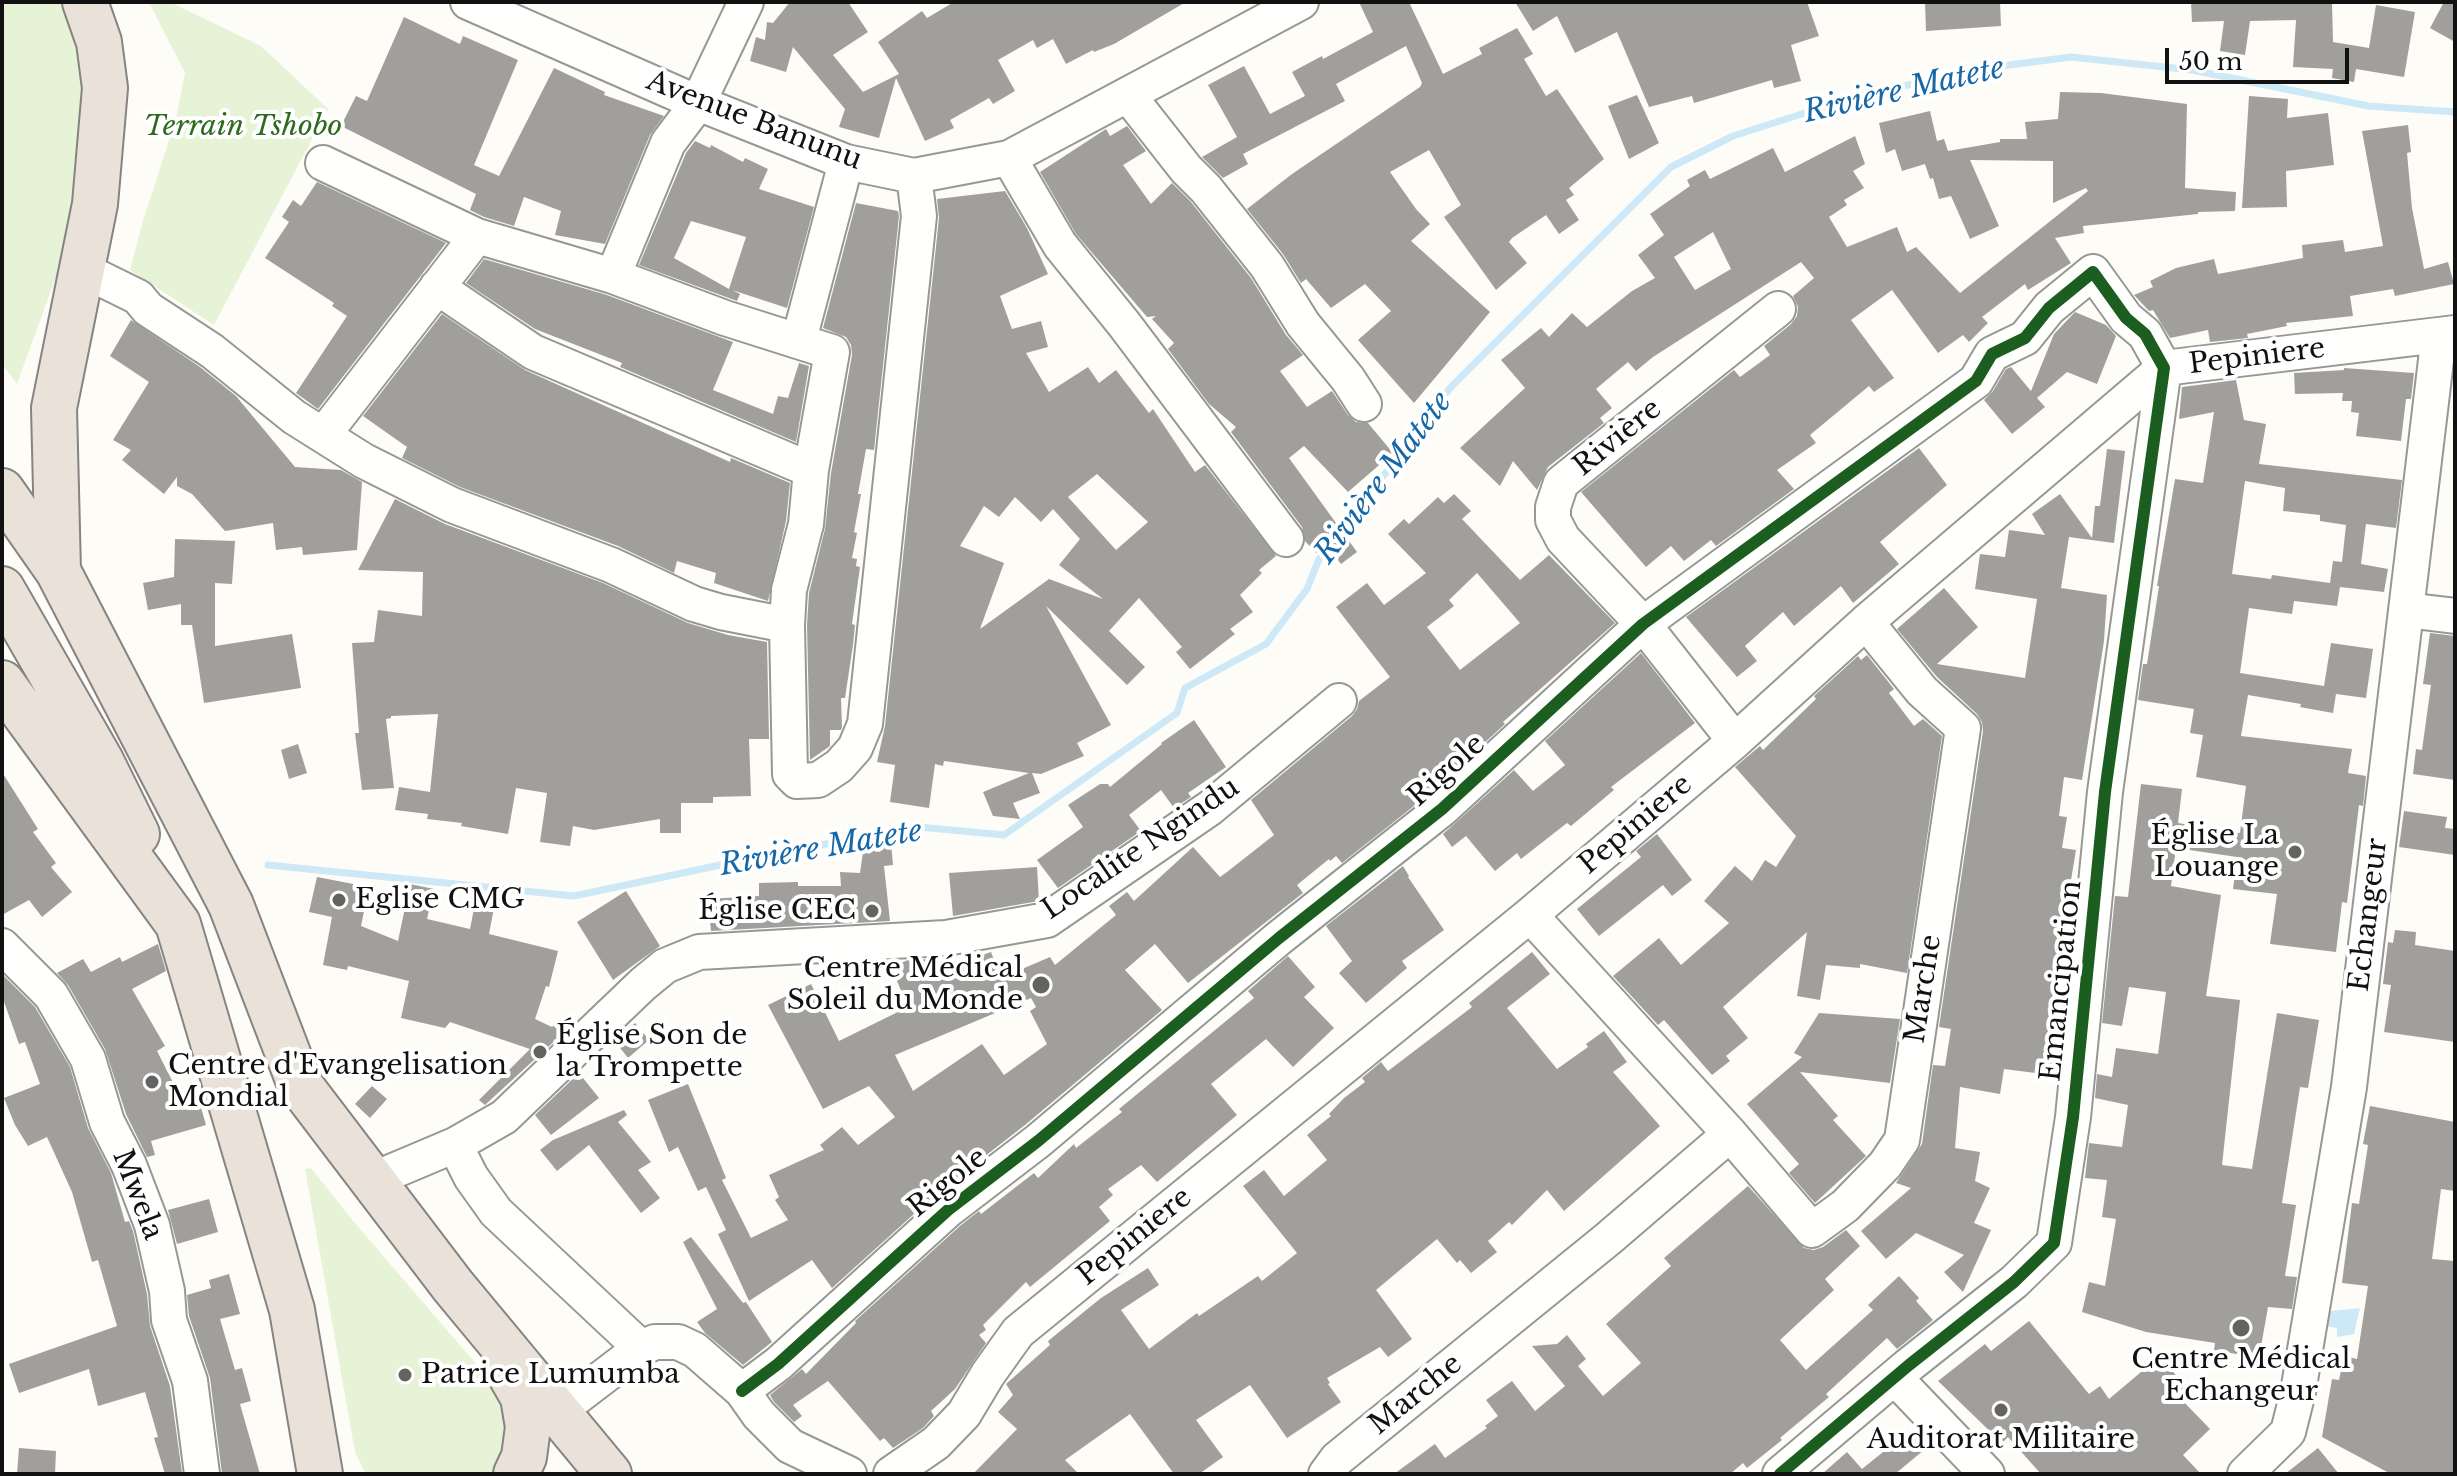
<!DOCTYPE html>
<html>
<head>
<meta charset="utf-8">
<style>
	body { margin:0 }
	#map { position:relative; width:2457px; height:1476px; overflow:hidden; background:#fdfcf7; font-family:"Libre Baskerville",serif }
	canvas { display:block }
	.frame { position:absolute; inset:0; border:4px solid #111; pointer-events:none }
	.scale { position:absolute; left:2165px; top:48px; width:184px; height:36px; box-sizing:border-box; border:4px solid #111; border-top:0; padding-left:10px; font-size:24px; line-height:28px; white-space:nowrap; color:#111; -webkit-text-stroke:6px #fff; paint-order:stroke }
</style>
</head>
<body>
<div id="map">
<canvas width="2457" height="1476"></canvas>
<div class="frame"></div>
<div class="scale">50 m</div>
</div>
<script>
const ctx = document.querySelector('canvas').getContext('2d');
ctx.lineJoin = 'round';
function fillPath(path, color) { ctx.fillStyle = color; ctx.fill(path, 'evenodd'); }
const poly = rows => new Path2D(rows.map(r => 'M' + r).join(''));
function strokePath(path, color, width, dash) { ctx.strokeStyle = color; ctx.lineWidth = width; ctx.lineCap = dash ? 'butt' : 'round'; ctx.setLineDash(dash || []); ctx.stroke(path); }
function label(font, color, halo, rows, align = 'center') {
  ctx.font = font + ' "Libre Baskerville",serif'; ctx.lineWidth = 8; ctx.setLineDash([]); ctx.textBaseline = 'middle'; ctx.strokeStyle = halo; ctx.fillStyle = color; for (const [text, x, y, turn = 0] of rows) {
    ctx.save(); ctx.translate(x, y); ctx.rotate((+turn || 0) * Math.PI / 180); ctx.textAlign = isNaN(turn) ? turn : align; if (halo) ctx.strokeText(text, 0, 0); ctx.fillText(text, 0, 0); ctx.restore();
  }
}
fillPath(poly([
	[2,2,60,2,85,50,87,164,61,263,17,384,2,364],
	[149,2,170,2,261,46,328,109,214,325,130,270,143,221,176,119,185,73],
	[311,1168,354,1222,495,1386,505,1408,508,1433,502,1458,492,1474,365,1473,355,1452,305,1169]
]), '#e7f3d7');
fillPath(poly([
	[2360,1308,2354,1334,2337,1337,2337,1328,2327,1326,2326,1318,2331,1311]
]), '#cde8f7');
strokePath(poly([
	[268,865,574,896,777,853,919,827,1004,835,1177,713,1185,688,1266,644,1307,589,1319,559,1382,477,1420,436,1431,411,1452,386,1671,167,1733,136,1858,96,1986,68,2071,57,2192,70,2368,106,2455,112]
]), '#cde8f7', 7);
fillPath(poly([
	[790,2,848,2,868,32,833,55,863,92,899,74,878,42,922,11,927,18,954,2,1186,2,1114,44,1094,52,1093,50,1066,64,1053,39,1037,48,1033,40,998,60,1015,91,993,104,989,98,950,120,954,128,925,141,896,78,879,138,839,127,845,109,793,47,786,72,750,61,756,37,765,40,767,22,773,23],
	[1359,2,1409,2,1443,74,1482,54,1479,48,1517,28,1533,54,1524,59,1546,96,1557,89,1604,159,1569,188,1574,195,1566,200,1579,220,1559,234,1546,215,1512,238,1509,242,1527,263,1496,290,1444,217,1461,205,1429,150,1390,172,1416,209,1430,224,1411,241,1490,312,1414,403,1358,340,1391,311,1365,284,1331,308,1306,279,1301,283,1283,254,1247,209,1292,174,1420,87,1422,83,1406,46,1336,84,1345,101,1243,154,1248,164,1223,178,1202,157,1237,137,1208,85,1244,66,1270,114,1305,96,1292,72,1322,56,1323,59,1373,32],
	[1515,2,1807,2,1819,36,1791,45,1801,81,1774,88,1772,80,1694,103,1692,96,1649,107,1617,32,1575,53,1557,16,1533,31],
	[1925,2,2000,2,2001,26,1926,31],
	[2191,2,2332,2,2333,42,2369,48,2376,5,2415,12,2404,77,2356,69,2354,82,2332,78,2333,69,2293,67,2296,20,2250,21,2245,55,2220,51,2224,21,2192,22],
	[2444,2,2455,2,2455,42,2430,28],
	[404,17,460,44,463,36,518,60,474,165,499,176,554,68,605,92,604,95,664,116,650,135,605,244,555,235,561,211,524,197,514,226,484,217,470,210,476,194,341,126,356,96,367,101],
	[2060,92,2101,93,2187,104,2185,188,2236,192,2235,211,2198,212,2198,214,2083,226,2084,233,2055,238,2071,263,2028,290,2025,284,1982,317,1988,323,1969,342,1963,335,1938,353,1892,290,1851,320,1894,378,1874,392,1869,386,1810,435,1816,443,1777,470,1794,489,1716,546,1711,540,1684,561,1671,546,1646,567,1581,492,1734,370,1740,377,1770,355,1764,346,1791,324,1797,316,1798,307,1793,296,1814,278,1801,262,1653,357,1636,371,1628,362,1596,389,1612,408,1600,418,1604,423,1548,467,1537,490,1513,461,1500,486,1460,448,1525,388,1501,360,1541,328,1549,337,1572,313,1587,327,1632,291,1655,278,1638,255,1664,235,1650,214,1690,186,1687,180,1705,170,1710,179,1773,148,1785,172,1855,136,1865,164,1853,171,1864,188,1844,200,1847,205,1829,217,1847,247,1897,227,1907,252,1916,247,1960,293,2088,191,2086,188,2053,203,2053,161,1970,160,1999,226,1970,239,1951,196,1939,199,1933,178,1930,179,1925,164,1902,171,1895,149,1886,153,1879,123,1930,111,1937,141,1944,139,1948,151,2000,142,2000,139,2027,139,2025,122,2058,119],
	[1713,232,1731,269,1695,290,1674,257],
	[1637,95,1659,143,1629,159,1608,106],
	[2249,96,2288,99,2287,118,2328,113,2334,165,2286,171,2287,207,2242,208],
	[2408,125,2411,152,2407,153,2412,208,2424,269,2448,262,2454,284,2395,296,2393,289,2350,296,2353,316,2286,323,2287,326,2247,334,2248,338,2210,342,2208,330,2170,338,2153,310,2149,311,2134,295,2153,287,2150,281,2176,268,2214,259,2218,274,2303,258,2302,245,2343,240,2345,252,2383,246,2362,131],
	[1127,126,1146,151,1123,165,1151,204,1172,183,1191,202,1251,278,1286,335,1303,355,1280,371,1307,407,1332,391,1348,415,1356,422,1368,423,1393,453,1348,492,1304,446,1289,458,1357,552,1341,564,1326,544,1316,553,1305,541,1302,527,1231,432,1236,427,1209,404,1168,349,1174,343,1152,319,1156,316,1147,317,1076,234,1040,172,1106,129,1110,136],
	[695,141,710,148,711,145,743,162,745,158,768,169,759,189,814,207,787,308,732,290,740,294,737,301,639,265,686,153],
	[691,221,746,237,729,289,674,258],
	[317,182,446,243,318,409,296,393,347,316,332,306,334,303,265,258,289,222,282,217,293,200,301,206],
	[1005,191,1027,228,1048,274,1000,296,1012,329,1041,321,1048,347,1026,353,1049,392,1088,367,1099,383,1116,370,1149,413,1153,409,1195,472,1205,465,1276,556,1259,570,1262,573,1240,595,1253,612,1230,629,1235,634,1190,669,1176,652,1182,647,1139,598,1109,631,1145,667,1127,685,1046,606,1111,725,1077,743,1084,756,1041,774,1032,773,1040,793,1013,803,1020,819,993,816,983,792,1029,773,944,761,943,766,935,764,929,808,890,802,895,765,877,762,885,726,939,218,937,199],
	[1097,474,1148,522,1116,550,1068,497],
	[1015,497,1041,522,1053,509,1080,539,1059,565,1103,599,1049,579,980,629,1004,563,960,546,984,506,999,517],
	[856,203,898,211,899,216,874,450,866,449,858,494,861,494,854,532,857,533,852,558,857,559,856,566,860,567,852,624,855,625,853,645,845,698,841,698,842,727,841,730,830,730,830,746,810,760,807,625,809,593,825,529,831,473,852,355,851,345,846,337,823,328],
	[484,259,607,295,733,342,713,390,773,414,778,396,788,398,799,363,809,366,796,442,620,367,622,363,535,329,466,283],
	[2075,312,2106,325,2116,336,2097,384,2067,372,2037,398,2045,407,2012,434,1984,400,1993,391,2006,369,2011,367,2031,391,2054,334],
	[442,314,525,370,730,462,731,458,790,483,786,521,768,601,714,583,716,573,677,561,674,573,618,546,460,487,402,458,407,447,363,416],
	[131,320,200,367,236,396,295,467,341,470,362,482,357,550,303,555,302,547,276,550,273,523,225,531,192,494,177,486,177,477,164,494,122,460,131,450,113,440,149,382,110,356],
	[2344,368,2414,373,2411,399,2406,399,2401,441,2356,436,2359,413,2351,412,2352,401,2342,401,2343,393,2295,394,2294,373,2344,370],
	[2236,380,2244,420,2266,424,2259,464,2402,480,2396,528,2366,524,2361,564,2388,569,2384,592,2340,587,2337,606,2294,601,2292,614,2249,608,2240,673,2324,686,2331,643,2373,649,2366,698,2336,694,2333,713,2300,707,2301,704,2248,695,2241,736,2352,749,2348,773,2366,776,2363,806,2359,805,2347,903,2342,902,2336,952,2270,944,2277,894,2233,889,2237,857,2176,848,2171,886,2221,895,2206,996,2240,1000,2222,1165,2252,1169,2277,1013,2319,1020,2308,1088,2300,1087,2282,1203,2296,1205,2285,1276,2297,1277,2292,1309,2268,1307,2259,1358,2214,1350,2215,1343,2146,1332,2082,1312,2089,1282,2105,1286,2116,1219,2102,1217,2107,1180,2085,1178,2089,1143,2122,1147,2128,1105,2095,1098,2097,1074,2112,1077,2116,1048,2158,1054,2166,992,2129,987,2122,1026,2102,1023,2115,896,2128,897,2141,784,2182,789,2178,823,2240,833,2246,786,2196,777,2203,735,2190,733,2194,709,2138,700,2143,664,2147,664,2159,586,2157,586,2175,479,2203,483,2214,412,2179,419,2182,387],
	[2245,481,2285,488,2283,511,2320,515,2320,521,2346,525,2342,562,2333,561,2330,583,2272,575,2271,579,2232,574],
	[1919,448,1947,485,1880,542,1899,564,1853,603,1841,586,1794,626,1783,612,1745,646,1757,661,1737,677,1686,617],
	[2107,449,2125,451,2114,543,2069,537,2061,588,2107,595,2104,641,2082,780,2064,777,2059,816,2067,817,2062,848,2076,850,2054,983,2050,1020,2056,1021,2051,1075,2004,1069,2000,1094,1960,1087,1955,1148,1980,1152,1975,1181,1990,1188,1974,1223,1991,1230,1963,1292,1944,1272,1964,1255,1916,1233,1886,1259,1861,1231,1911,1188,1896,1183,1922,1144,1933,1065,1945,1066,1951,1029,1939,1027,1983,731,1982,722,1977,714,1937,677,1897,629,1944,588,1978,627,1937,664,2025,678,2037,599,1975,589,1980,554,2005,557,2009,530,2045,535,2032,514,2060,494,2092,538,2095,506,2100,506],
	[1454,494,1471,511,1462,519,1520,580,1549,555,1615,623,1503,722,1505,724,1429,794,1342,863,1336,856,1330,861,1329,859,1297,885,1303,893,1188,983,1155,944,1125,970,1162,1010,1025,1125,935,1195,832,1288,812,1260,749,1301,718,1234,726,1230,706,1187,698,1191,678,1147,669,1152,648,1100,688,1084,726,1178,722,1180,751,1238,788,1220,775,1200,779,1197,769,1175,824,1150,820,1145,842,1127,858,1145,895,1117,869,1086,823,1109,768,1005,811,984,839,1041,908,1007,891,967,908,960,936,959,941,970,991,952,1001,978,1050,957,1055,965,1116,915,1109,906,1127,892,1134,901,1193,847,1220,877,1227,872,1274,835,1251,800,1352,716,1357,709,1359,701,1390,677,1336,607,1367,583,1384,605,1426,573,1388,534,1404,519,1409,524,1438,497,1444,503],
	[1477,573,1520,623,1460,670,1427,627,1454,606,1449,600],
	[1031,998,1036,1007,1030,1011,1047,1044,1004,1075,982,1044,913,1091,895,1055],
	[395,499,445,524,603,583,688,623,728,635,767,642,769,739,749,739,751,796,713,797,713,803,681,803,681,833,660,833,660,819,594,830,573,826,570,846,540,842,547,793,516,788,508,834,461,826,462,823,427,819,428,814,395,810,399,787,430,792,438,714,391,716,391,718,386,719,394,788,362,790,355,733,359,733,352,643,374,642,378,610,422,616,423,572,358,570],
	[175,539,235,541,232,584,215,583,215,646,292,634,301,688,204,703,192,625,181,625,181,604,148,610,143,583,174,577],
	[2430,633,2455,636,2455,780,2413,774,2416,749,2422,750,2431,685,2423,684],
	[1641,653,1695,723,1611,787,1614,790,1571,826,1567,823,1521,859,1517,853,1495,871,1466,836,1452,847,1443,834,1514,770,1533,791,1565,765,1545,741],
	[1867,655,1894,689,1889,693,1914,726,1923,719,1942,736,1907,973,1860,964,1860,968,1826,965,1820,1000,1797,996,1807,932,1723,1007,1748,1038,1726,1056,1730,1061,1712,1075,1664,1020,1658,1025,1613,976,1659,938,1681,965,1729,923,1704,901,1735,866,1752,881,1765,860,1776,867,1796,836,1735,767,1760,746,1763,750,1816,699,1814,696,1858,656,1861,660],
	[1194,720,1226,767,1188,793,1191,797,1174,808,1161,790,1129,815,1141,831,1058,888,1037,860,1083,827,1068,805,1100,784,1108,784,1110,787,1162,744,1161,743],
	[298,744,307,773,289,779,281,750],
	[2,772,38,829,33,832,56,863,51,867,72,892,42,917,29,900,2,915],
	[2404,811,2447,817,2445,828,2455,829,2455,855,2399,847],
	[1657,834,1692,880,1672,896,1663,885,1599,936,1577,909,1641,857,1636,851],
	[891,843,893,865,884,866,890,921,711,931,708,899,759,896,759,883,798,882,798,886,841,886,840,872,860,873,864,845],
	[1403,866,1409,876,1408,877,1444,930,1402,961,1407,968,1366,1003,1339,973,1352,961,1326,926],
	[1037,867,1039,901,953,916,949,873],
	[317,877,369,887,361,926,398,941,410,884,434,889,427,919,470,929,477,893,496,897,489,934,558,951,549,987,546,986,535,1019,552,1027,563,1017,572,1025,485,1105,479,1100,530,1049,450,1022,445,1028,401,1018,409,981,348,966,347,970,323,965,332,917,309,912],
	[626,891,660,946,613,980,577,922],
	[2395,930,2416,932,2415,945,2455,951,2455,1042,2384,1032,2391,985,2383,984,2388,942,2393,943],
	[158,944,166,971,132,989,165,1046,157,1051,183,1102,198,1097,206,1125,151,1141,155,1155,147,1157,126,1114,105,1049,68,985,57,973,83,959,91,972,120,957,122,962],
	[1532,952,1550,974,1507,1008,1557,1069,1588,1047,1586,1044,1604,1031,1627,1062,1613,1072,1660,1126,1564,1211,1547,1190,1512,1225,1509,1222,1488,1241,1497,1252,1471,1273,1460,1260,1457,1263,1437,1239,1376,1290,1412,1339,1388,1357,1380,1347,1327,1378,1330,1383,1328,1384,1341,1402,1287,1438,1250,1385,1196,1420,1223,1457,1199,1474,1174,1474,1130,1414,1065,1460,1079,1474,973,1474,1017,1429,998,1412,1013,1395,1006,1384,1050,1345,1048,1341,1101,1298,1148,1268,1159,1285,1121,1310,1149,1349,1197,1313,1199,1316,1258,1276,1262,1281,1297,1253,1243,1186,1264,1170,1284,1196,1327,1160,1307,1135,1331,1116,1329,1114,1344,1098,1365,1082,1362,1078,1381,1062,1388,1071,1472,1007,1469,1003],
	[1288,956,1315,987,1304,997,1334,1028,1293,1067,1266,1039,1211,1084,1237,1115,1157,1182,1141,1165,1108,1189,1113,1195,1099,1207,1110,1221,1030,1287,1026,1282,983,1325,986,1330,979,1335,986,1343,955,1389,931,1411,934,1416,923,1428,893,1448,884,1438,880,1441,828,1381,793,1405,802,1416,794,1422,774,1402,770,1395,802,1369,806,1374,856,1323,855,1321,961,1225,979,1211,981,1214,1034,1173,1038,1178,1074,1144,1076,1148,1122,1112,1119,1109,1254,998,1248,991],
	[2,974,35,1007,70,1067,88,1128,111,1173,125,1222,129,1221,133,1231,147,1294,150,1326,170,1386,182,1473,165,1474,154,1438,158,1437,145,1392,98,1406,89,1369,19,1393,9,1364,117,1326,98,1260,92,1262,72,1192,47,1137,28,1146,15,1125,4,1098,40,1084,25,1042,19,1044,2,996],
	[1819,1013,1900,1019,1890,1083,1800,1072,1838,1116,1833,1120,1866,1156,1815,1203,1789,1173,1799,1164,1747,1104,1802,1057,1794,1053],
	[635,1023,649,1040,628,1058,614,1040],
	[579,1073,599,1098,551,1135,535,1115],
	[372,1086,387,1099,370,1118,355,1104],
	[2370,1106,2455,1122,2455,1191,2441,1189,2432,1259,2455,1261,2455,1474,2391,1474,2322,1437,2332,1379,2339,1380,2344,1356,2357,1359,2368,1286,2342,1283,2352,1203,2359,1204,2368,1145,2363,1144],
	[624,1110,627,1115,618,1122,651,1162,638,1170,660,1198,641,1213,589,1145,557,1171,540,1150,553,1140],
	[1748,1186,1804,1248,1814,1250,1823,1247,1846,1230,1860,1246,1825,1279,1834,1290,1780,1340,1806,1370,1873,1310,1868,1305,1899,1276,1919,1298,1916,1301,1933,1320,1897,1349,1887,1338,1826,1394,1829,1397,1780,1438,1782,1440,1747,1468,1743,1463,1730,1474,1394,1474,1435,1444,1445,1458,1487,1428,1485,1426,1498,1416,1486,1400,1512,1381,1535,1411,1565,1386,1532,1346,1557,1344,1567,1335,1586,1359,1578,1366,1603,1396,1641,1363,1606,1324,1671,1266,1664,1258],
	[209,1199,218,1232,177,1244,168,1210],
	[691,1237,743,1303,746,1302,772,1342,743,1365,705,1333,697,1322,717,1309,683,1242],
	[229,1274,240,1314,220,1319,235,1370,242,1368,251,1401,240,1404,260,1474,222,1474,210,1378,189,1316,187,1295,211,1288,209,1280],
	[2029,1321,2089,1394,2100,1386,2109,1399,2160,1356,2189,1391,2180,1398,2210,1429,2183,1455,2201,1474,2041,1474,2008,1437,2002,1443,1938,1381,1985,1344,1991,1351],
	[1909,1431,1924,1450,1895,1474,1822,1474,1847,1452,1862,1469],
	[19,1448,56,1451,55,1474,17,1474],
	[2318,1448,2339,1474,2285,1474]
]), '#a19f9c');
const minor = poly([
	[468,2,698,103,846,162,914,176,1009,158,1301,2],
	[1128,95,1186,169,1206,189,1267,266,1303,324,1348,379,1364,404],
	[1009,158,1060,245,1124,324,1286,539],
	[323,163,477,236,613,276,725,318,832,352,811,470,806,524,789,590,787,625,790,774,797,781,818,780,839,766,855,748,865,724,919,216,914,176],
	[81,269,138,297,148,309,212,351,294,417,364,461,452,505,611,565,694,604,721,612,787,625],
	[613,276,668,143,698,103,746,2],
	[437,287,533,352,811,470],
	[799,340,846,162],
	[324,434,477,236],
	[2406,610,2455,616],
	[1735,741,1643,624,1563,539,1553,520,1553,507,1561,483,1778,309],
	[1530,915,1730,1134,1812,1230,1845,1206,1885,1165,1902,1140,1963,728,1922,691,1866,622],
	[2,946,51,995,88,1059,107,1122,129,1165,152,1225,167,1291,169,1320,190,1381,202,1474],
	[455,1145,471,1177,496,1212,641,1348],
	[372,1180,455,1145,504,1117,643,984,665,966,699,952,946,938,1047,920,1210,808,1339,701],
	[1895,1378,1987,1474],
	[742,1391,778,1364,948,1210,1038,1141,1279,938,1442,809,1643,624,1976,381,1992,354,2025,338,2049,308,2093,272,2126,318,2145,334,2164,368,2105,792,2073,1117,2054,1243,2014,1282,1909,1365,1780,1474],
	[556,1413,641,1348,655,1342,678,1342,695,1350,742,1391,759,1415,790,1446,849,1474],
	[891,1474,936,1443,964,1414,988,1374,1018,1332,1530,915,1735,741,1866,622,2164,368,2455,333],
	[1326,1474,1337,1459,1609,1238,1730,1134],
	[2245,1474,2288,1432,2298,1392,2349,1087,2439,335]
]);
const highway = poly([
	[2,491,58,571,231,905,300,1085,453,1286,609,1474],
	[58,571,54,408,95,204,105,88,99,42,85,2],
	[2,589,101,761,137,834],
	[2,683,178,924,292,1310,320,1474],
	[508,1371,523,1397,528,1427,524,1457,516,1474]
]);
strokePath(minor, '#979795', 38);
strokePath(highway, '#858482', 48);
strokePath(minor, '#fffffe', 34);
strokePath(highway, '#eae1d8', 44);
strokePath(poly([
	[742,1391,778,1364,948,1210,1038,1141,1279,938,1442,809,1643,624,1976,381,1992,354,2025,338,2049,308,2093,272,2126,318,2145,334,2164,368,2105,792,2073,1117,2054,1243,2014,1282,1909,1365,1780,1474]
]), '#1b5e20', 12);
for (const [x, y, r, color] of [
	[2295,852,8,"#646362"],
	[339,900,8,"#646362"],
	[872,911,8,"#646362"],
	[1041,985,10,"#646362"],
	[540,1052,8,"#646362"],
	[152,1082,8,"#646362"],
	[2241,1328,10,"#646362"],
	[405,1375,8,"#646362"],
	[2001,1410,8,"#646362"]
]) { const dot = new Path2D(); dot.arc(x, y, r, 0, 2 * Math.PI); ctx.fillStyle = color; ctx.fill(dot); strokePath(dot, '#fff', 3); }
label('28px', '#111', '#fff', [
	["Avenue Banunu",754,121,21],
	["Pepiniere",2257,357,-7],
	["Rivière",1618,438,-39],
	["Rigole",1447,771,-42],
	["Pepiniere",1636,825,-40],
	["Localite Ngindu",1141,849,-34],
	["Echangeur",2369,915,-83],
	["Emancipation",2062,981,-84],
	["Marche",1924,989,-81],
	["Rigole",948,1183,-39],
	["Mwela",137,1195,69],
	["Pepiniere",1135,1237,-39],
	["Marche",1416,1395,-39]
]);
label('italic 28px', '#2f6b1f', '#fff', [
	["Terrain Tshobo",243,127]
]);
label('28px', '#111', '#fff', [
	["Église La",2279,836,"right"],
	["Louange",2279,868,"right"],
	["Eglise CMG",355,900],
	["Église CEC",856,911,"right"],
	["Centre Médical",1023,969,"right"],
	["Soleil du Monde",1023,1001,"right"],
	["Église Son de",556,1036],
	["la Trompette",556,1068],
	["Centre d'Evangelisation",168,1066],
	["Mondial",168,1098],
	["Centre Médical",2241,1360,"center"],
	["Echangeur",2241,1392,"center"],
	["Patrice Lumumba",421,1375],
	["Auditorat Militaire",2001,1440,"center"]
], 'left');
label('italic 30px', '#1768a6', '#fff', [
	["Rivière Matete",1904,91,-13],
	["Rivière Matete",1384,478,-53],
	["Rivière Matete",821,849,-10]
]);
</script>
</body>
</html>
